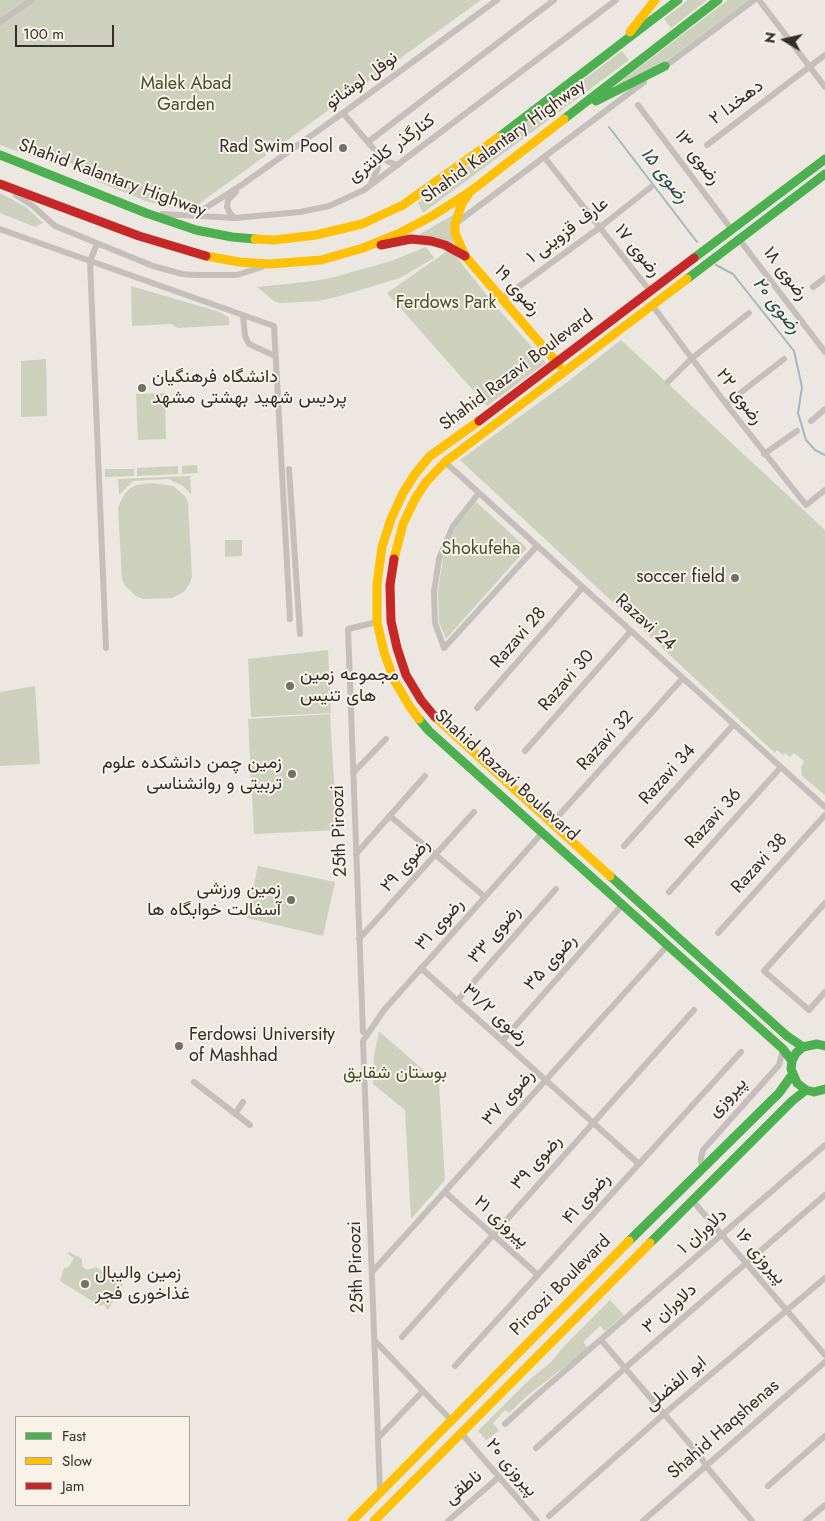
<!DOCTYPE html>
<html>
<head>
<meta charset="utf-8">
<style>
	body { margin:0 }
	#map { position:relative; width:825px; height:1521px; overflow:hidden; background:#ece7e1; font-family:Jost,sans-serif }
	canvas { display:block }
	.legend { position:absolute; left:15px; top:1416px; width:175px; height:90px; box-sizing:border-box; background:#f8f2e9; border:1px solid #aaa39c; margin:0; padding:6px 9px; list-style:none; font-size:15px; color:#352d29 }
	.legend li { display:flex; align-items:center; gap:10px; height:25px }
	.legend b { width:25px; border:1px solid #aaa39c }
	.north { position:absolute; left:760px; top:15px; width:50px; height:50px; -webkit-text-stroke:4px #f8f2e9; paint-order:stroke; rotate:279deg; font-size:14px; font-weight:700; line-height:20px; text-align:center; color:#352d29 }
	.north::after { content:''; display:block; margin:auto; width:18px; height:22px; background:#352d29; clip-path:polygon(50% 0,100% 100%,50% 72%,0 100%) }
	.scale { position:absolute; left:15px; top:25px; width:99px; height:22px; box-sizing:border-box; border:2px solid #352d29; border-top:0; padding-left:6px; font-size:15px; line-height:18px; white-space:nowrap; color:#352d29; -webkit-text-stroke:4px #f8f2e9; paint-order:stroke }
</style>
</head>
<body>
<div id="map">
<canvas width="825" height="1521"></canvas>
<ul class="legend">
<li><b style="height:6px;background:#4caf50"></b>Fast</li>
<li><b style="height:6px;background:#ffc107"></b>Slow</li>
<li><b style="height:6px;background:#c62828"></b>Jam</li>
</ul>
<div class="north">N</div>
<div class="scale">100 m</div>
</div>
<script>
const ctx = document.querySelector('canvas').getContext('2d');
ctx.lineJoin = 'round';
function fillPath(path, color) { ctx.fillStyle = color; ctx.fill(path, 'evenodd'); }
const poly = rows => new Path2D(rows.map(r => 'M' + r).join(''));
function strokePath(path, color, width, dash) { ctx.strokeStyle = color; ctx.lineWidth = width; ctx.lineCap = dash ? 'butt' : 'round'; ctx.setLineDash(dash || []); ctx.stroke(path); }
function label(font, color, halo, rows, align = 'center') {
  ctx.font = font + ' Jost,Vazirmatn,sans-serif'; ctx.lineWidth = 4; ctx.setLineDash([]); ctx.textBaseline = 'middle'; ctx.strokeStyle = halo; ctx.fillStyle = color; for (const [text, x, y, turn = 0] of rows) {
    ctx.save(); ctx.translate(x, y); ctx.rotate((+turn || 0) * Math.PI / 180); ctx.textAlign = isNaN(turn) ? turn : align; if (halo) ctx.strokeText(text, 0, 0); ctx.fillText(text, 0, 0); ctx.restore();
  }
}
fillPath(poly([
	[0,0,481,0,200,203,201,207,187,209,168,207,146,201,96,181,98,175,68,162,65,168,0,145],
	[688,0,707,0,671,28,664,19],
	[728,0,749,0,669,59,615,86],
	[622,51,629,60,423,213,418,203],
	[0,193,26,207,43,223,35,227,0,213],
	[453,215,451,231,455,248,415,237],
	[426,247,434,258,400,278,340,296,319,301,280,303,274,301,257,287,314,281,334,277,391,261],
	[450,249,493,303,546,363,487,406,387,293],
	[131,286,220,312,229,318,229,325,178,328,171,324,132,326],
	[621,340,825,530,825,795,802,776,801,767,804,761,794,753,790,757,785,753,783,755,777,750,775,753,460,460,570,380],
	[46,359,47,416,21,417,21,361],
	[165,393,166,439,138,440,136,394],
	[197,465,198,473,182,474,182,466],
	[178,466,178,474,137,476,137,468],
	[105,469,134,469,134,476,105,477],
	[190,476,191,494,183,486,168,479,133,481,119,495,118,479],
	[152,483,173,486,185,496,188,503,192,576,190,583,184,592,172,598,143,599,136,596,125,586,122,579,118,507,125,493,130,488,137,485],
	[476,502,527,548,446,639,439,622,438,591,443,559,456,527],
	[225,540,242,540,242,556,225,557],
	[328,650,331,713,251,717,248,659],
	[35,686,40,764,0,766,0,692],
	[330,714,337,830,254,834,248,719],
	[258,866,335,882,323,936,247,918],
	[379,1031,439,1084,445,1180,411,1219,405,1110,373,1084,374,1055],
	[69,1252,82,1259,82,1266,87,1270,96,1267,123,1284,108,1310,104,1304,100,1306,60,1281,64,1268,69,1267,74,1258,68,1254],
	[610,1300,624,1315,605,1331,600,1326,583,1342,588,1348,527,1396,509,1413,505,1410,493,1423,499,1431,486,1440,478,1431,529,1380,550,1363,566,1344]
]), '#ccd0bd');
strokePath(poly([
	[609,127,697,242],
	[716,265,733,274,794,351,802,387,798,413,806,440,815,450,825,455]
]), '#a0baba', 2);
strokePath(poly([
	[759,0,825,87],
	[0,22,32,0],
	[664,67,754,0],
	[638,105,732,230],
	[343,113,378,154,389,162,398,165],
	[368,142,554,0],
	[707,145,825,55],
	[545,158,650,291],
	[371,183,378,168,378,154],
	[16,195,33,206,55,226,153,266,182,274,196,275,237,275,262,267],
	[162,214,235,218,300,212,329,206,364,190,616,0],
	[193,216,243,184,343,113,497,0],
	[235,218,230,213,227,207,228,200,236,192],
	[455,224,644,82],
	[0,229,274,326,290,619],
	[739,239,825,352],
	[97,244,90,261,106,648],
	[813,287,825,278],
	[502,299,599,228,651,187],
	[652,305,726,404,806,505,825,490],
	[243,315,245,336,249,344,275,356],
	[668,382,691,359,749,313],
	[726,404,784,359],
	[811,421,825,409],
	[764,454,797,431],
	[445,462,825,807],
	[289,469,300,634],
	[479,493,453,526,439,559,434,592,435,623,444,648,537,546],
	[477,708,583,587],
	[525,751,631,631],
	[353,773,386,739],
	[390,816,485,897],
	[551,824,683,678],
	[624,846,734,724],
	[356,854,425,776],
	[669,892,781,767],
	[825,903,764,971,809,1010,825,992],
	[718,933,825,815],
	[359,939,474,812],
	[421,968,639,1164],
	[457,1001,556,889],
	[363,1032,348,629,377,622],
	[502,1041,623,904],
	[194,1082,250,1125],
	[235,1114,243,1102],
	[702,1169,701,1159,703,1150,779,1065,783,1049],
	[445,1192,538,1275],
	[692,1200,825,1355],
	[372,1272,668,945],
	[402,1337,694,1010],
	[601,1340,701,1457,706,1466,752,1521],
	[375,1341,451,1420],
	[455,1366,741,1052],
	[505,1424,530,1401,825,1145],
	[462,1434,537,1521],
	[378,1438,423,1391],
	[536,1448,625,1368,825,1195],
	[768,1486,825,1436],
	[380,1491,363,1041,384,1010,543,832],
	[549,1516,665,1413,825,1278],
	[448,1521,499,1477],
	[643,1521,825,1362],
	[806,1521,825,1505]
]), '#c4bfba', 6);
strokePath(poly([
	[596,101,665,66],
	[564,119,718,0],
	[499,137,678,0],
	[0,155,146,213,196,230,232,237,255,239],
	[694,258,825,159],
	[687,279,825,174],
	[419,719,429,731,783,1049,792,1061],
	[610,876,787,1036,803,1047],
	[825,1046,817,1044,803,1047,796,1053,792,1061,791,1069,797,1083,806,1090,814,1092,825,1089],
	[629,1241,779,1093,792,1075],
	[650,1243,792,1101,806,1090]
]), '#4caf50', 9);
strokePath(poly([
	[630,32,655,0],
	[468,195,462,203,455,224,455,233,465,256,559,365],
	[255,239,274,240,316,235,362,224,403,205,499,137],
	[206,256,239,262,270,264,321,260,363,248,400,233,432,216,471,191,564,119],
	[394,559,403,524,415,499,426,482,445,462,687,279],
	[435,717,610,876],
	[419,719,410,707,394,680,384,652,377,622,377,584,382,547,391,519,403,493,415,474,430,456,479,421],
	[352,1521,629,1241],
	[374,1521,650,1243]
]), '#ffc107', 9);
strokePath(poly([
	[0,184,139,236,206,256],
	[381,245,411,239,431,241,445,245,465,256],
	[479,421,694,258],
	[394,559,390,585,391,621,397,648,406,675,421,700,435,717]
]), '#c62828', 9);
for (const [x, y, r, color] of [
	[343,148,5,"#756e69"],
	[142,388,5,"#756e69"],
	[735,578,5,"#756e69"],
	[290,686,5,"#756e69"],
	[292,774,5,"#756e69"],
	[291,900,5,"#756e69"],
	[179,1046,5,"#756e69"],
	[85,1284,5,"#756e69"]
]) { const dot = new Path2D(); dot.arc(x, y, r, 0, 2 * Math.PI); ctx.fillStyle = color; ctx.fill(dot); strokePath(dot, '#f8f2e9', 2); }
label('18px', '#352d29', '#f8f2e9', [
	["نوفل لوشاتو",362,81,-36],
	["دهخدا ۲",737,103,-37],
	["Shahid Kalantary Highway",504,142,-36],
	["کنارگذر کلانتری",392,149,-36],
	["رضوی ۱۳",697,158,53],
	["Shahid Kalantary Highway",112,179,20],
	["عارف قزوینی ۱",568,231,-37],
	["رضوی ۱۷",637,251,51],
	["رضوی ۱۸",785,274,53],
	["رضوی ۱۹",517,291,49],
	["Shahid Razavi Boulevard",517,371,-37],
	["رضوی ۲۲",739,397,53],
	["Razavi 24",645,623,42],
	["Razavi 28",519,638,-49],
	["Razavi 30",567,681,-49],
	["Razavi 32",606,741,-48],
	["Razavi 34",668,775,-48],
	["Shahid Razavi Boulevard",506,776,42],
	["Razavi 36",714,819,-48],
	["25th Piroozi",340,831,-92],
	["Razavi 38",760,864,-48],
	["رضوی ۲۹",406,866,-48],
	["رضوی ۳۱",440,925,-48],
	["رضوی ۳۳",495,935,-49],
	["رضوی ۳۵",551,963,-48],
	["رضوی ۳۱/۲",495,1015,42],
	["رضوی ۳۷",509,1098,-48],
	["پیروزی",728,1098,-47],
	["رضوی ۳۹",537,1163,-48],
	["رضوی ۴۱",587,1199,-48],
	["پیروزی ۲۱",501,1222,42],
	["دلاوران ۱",703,1232,-41],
	["پیروزی ۱۶",760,1257,49],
	["25th Piroozi",357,1267,-92],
	["Piroozi Boulevard",561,1286,-45],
	["دلاوران ۳",670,1309,-41],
	["ابو الفضلی",676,1384,-40],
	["Shahid Haqshenas",724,1430,-41],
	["پیروزی ۲۰",511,1468,50],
	["ناطقی",464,1488,-40]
]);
label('18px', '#43502f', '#f8f2e9', [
	["Malek Abad",186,85],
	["Garden",186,106],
	["Ferdows Park",446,304],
	["Shokufeha",481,550],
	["بوستان شقایق",395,1074]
]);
label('18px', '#352d29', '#f8f2e9', [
	["Rad Swim Pool",333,148],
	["دانشگاه فرهنگیان",152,378,"left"],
	["پردیس شهید بهشتی مشهد",152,399,"left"],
	["soccer field",725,578],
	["مجموعه زمین",300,676,"left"],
	["های تنیس",300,697,"left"],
	["زمین چمن دانشکده علوم",282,764],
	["تربیتی و روانشناسی",282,785],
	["زمین ورزشی",281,890],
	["آسفالت خوابگاه ها",281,911],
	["Ferdowsi University",189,1036,"left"],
	["of Mashhad",189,1057,"left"],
	["زمین والیبال",95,1274,"left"],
	["غذاخوری فجر",95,1295,"left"]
], 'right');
label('italic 19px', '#234d52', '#f8f2e9', [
	["رضوی ۱۵",664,176,52],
	["رضوی ۲۰",776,306,52]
]);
</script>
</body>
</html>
